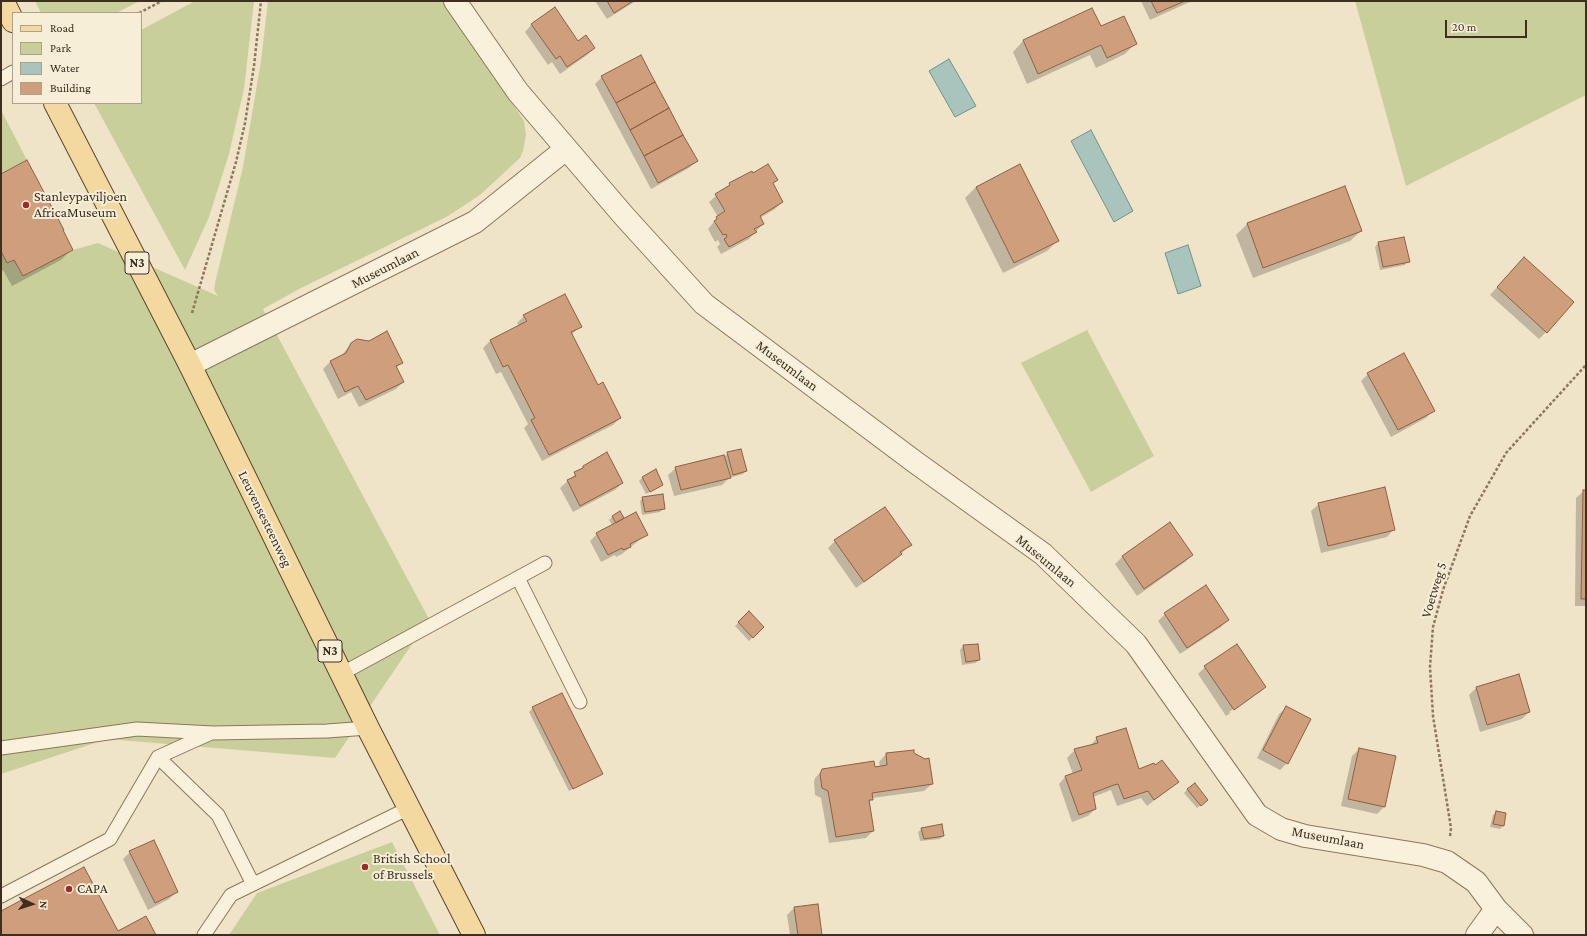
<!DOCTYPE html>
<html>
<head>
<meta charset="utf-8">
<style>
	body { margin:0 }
	#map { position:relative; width:1587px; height:936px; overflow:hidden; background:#f0e4c8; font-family:"Crimson Pro",serif }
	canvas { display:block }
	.frame { position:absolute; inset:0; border:2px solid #3d2e20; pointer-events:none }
	.legend { position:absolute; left:12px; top:12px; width:130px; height:92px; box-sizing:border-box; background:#f7eed8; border:1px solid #ada18e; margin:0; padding:5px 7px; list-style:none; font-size:12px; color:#3d2e20 }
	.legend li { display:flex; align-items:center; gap:8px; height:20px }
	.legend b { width:20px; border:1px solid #ada18e }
	.north { position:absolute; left:12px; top:884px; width:40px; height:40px; -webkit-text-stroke:3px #f7eed8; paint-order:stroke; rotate:93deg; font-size:11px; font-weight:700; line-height:16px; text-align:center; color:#3d2e20 }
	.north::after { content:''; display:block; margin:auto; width:14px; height:18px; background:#3d2e20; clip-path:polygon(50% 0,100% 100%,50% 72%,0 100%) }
	.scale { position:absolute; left:1445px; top:20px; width:82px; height:18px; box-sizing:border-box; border:2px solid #3d2e20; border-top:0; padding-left:5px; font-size:12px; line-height:14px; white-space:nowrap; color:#3d2e20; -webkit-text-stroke:3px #f7eed8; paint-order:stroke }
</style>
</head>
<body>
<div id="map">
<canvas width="1587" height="936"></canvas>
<div class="frame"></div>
<ul class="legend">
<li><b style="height:5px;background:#f3d9a0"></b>Road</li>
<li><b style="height:11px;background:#c9cf9b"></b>Park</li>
<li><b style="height:11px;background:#a9c4bc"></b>Water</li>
<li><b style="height:11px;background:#cf9f7d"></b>Building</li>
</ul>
<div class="north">N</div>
<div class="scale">20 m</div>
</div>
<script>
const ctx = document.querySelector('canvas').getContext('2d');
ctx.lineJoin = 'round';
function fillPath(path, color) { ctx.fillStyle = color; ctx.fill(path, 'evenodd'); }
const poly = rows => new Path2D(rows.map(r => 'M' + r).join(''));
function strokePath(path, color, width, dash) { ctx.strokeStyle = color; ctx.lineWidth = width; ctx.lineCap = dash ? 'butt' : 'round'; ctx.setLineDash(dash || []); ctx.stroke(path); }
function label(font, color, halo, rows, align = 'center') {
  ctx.font = font + ' "Crimson Pro",serif'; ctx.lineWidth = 4; ctx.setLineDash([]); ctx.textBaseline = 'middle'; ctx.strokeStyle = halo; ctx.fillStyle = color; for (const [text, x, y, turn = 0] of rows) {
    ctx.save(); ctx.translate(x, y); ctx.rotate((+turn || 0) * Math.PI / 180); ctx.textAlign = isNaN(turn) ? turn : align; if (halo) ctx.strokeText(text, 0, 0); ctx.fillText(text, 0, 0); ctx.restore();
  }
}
fillPath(poly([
	[35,1,140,1,116,13,41,13],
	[195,1,254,1,244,89,229,154,209,217,185,270,94,103,141,103,141,30],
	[268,1,443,1,524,121,526,135,523,151,520,158,480,195,448,216,301,288,263,309,429,619,335,758,107,739,1,774,1,251,7,263,14,260,23,276,73,250,98,243,218,296,214,290,215,283,243,167,261,61],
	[1355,1,1586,1,1586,95,1406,186],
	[1,110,27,160,1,174],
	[1087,330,1154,456,1091,492,1021,363],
	[392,842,440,935,229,935,257,893]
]), '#c9cf9b');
const water = poly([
	[949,59,976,106,955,117,929,71,949,59],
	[1091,130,1133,211,1114,222,1071,141,1091,130],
	[1188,245,1201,286,1178,294,1165,253,1188,245]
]);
fillPath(water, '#a9c4bc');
strokePath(water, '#6f938a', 1);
fillPath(poly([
	[595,1,636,1,607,19],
	[1141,1,1192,1,1150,20],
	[1092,10,1101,28,1136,43,1125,54,1096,68,1090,55,1027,84,1013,52,1023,41],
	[532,24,578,42,594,48,587,55,560,74,552,62,548,65,525,32],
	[602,77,697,161,689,168,651,189,595,84],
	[1020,165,1058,240,1047,251,1003,273,965,198,976,187],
	[753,174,776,180,772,184,782,202,775,209,760,218,763,224,749,239,721,254,717,247,720,244,718,240,715,242,708,229,718,217,709,202,730,184],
	[1,175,62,231,72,249,61,260,12,286,3,270,1,271],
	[1345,187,1361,231,1350,241,1253,278,1236,235,1247,224],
	[1378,243,1408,261,1405,265,1380,270,1375,247],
	[1517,265,1546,332,1539,339,1490,295],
	[524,316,580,327,571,335,597,386,620,418,613,425,542,461,524,428,528,424,501,372,496,374,483,348,490,341,519,326,517,323],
	[351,344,402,363,396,368,403,382,396,389,359,407,351,392,338,399,323,369,330,362,341,356],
	[1368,374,1433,411,1426,418,1391,437,1361,381],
	[728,453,746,471,743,474,729,478,722,485,674,496,668,475,676,468,724,457],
	[583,467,622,483,615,490,573,512,560,488],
	[643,477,662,485,646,494,639,481],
	[1584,491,1586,491,1586,606,1575,606,1576,498],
	[643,498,664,508,660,512,642,515,640,501],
	[1319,504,1394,529,1387,537,1321,553,1311,511],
	[612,517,623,518,620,521,647,534,622,554,616,557,615,555,601,562,590,541,597,534,613,526,609,520],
	[1170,524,1192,555,1185,562,1137,596,1115,564,1122,557],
	[835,541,910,545,894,561,856,588,828,548],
	[749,612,763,627,749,641,735,626],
	[1165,614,1228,619,1221,627,1180,654,1158,621],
	[963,646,979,659,976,663,962,665,960,650],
	[1205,667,1265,687,1258,694,1258,692,1229,712,1230,713,1258,694,1226,716,1198,674],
	[1519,676,1529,712,1522,719,1480,732,1469,695,1476,688],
	[1287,707,1287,763,1280,770,1257,758,1279,714],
	[533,708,602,774,569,791,529,712],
	[1097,738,1138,770,1177,782,1147,806,1141,798,1117,806,1111,790,1093,797,1095,809,1088,816,1072,822,1059,784,1066,776,1073,774,1067,758,1075,750,1090,746],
	[1359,749,1384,807,1377,814,1341,806,1352,756],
	[913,751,932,784,924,791,872,798,869,803,873,831,866,838,829,843,821,798,815,795,814,782,815,778,823,770,880,767,879,762,886,754],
	[1188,789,1204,803,1197,808,1184,793],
	[1496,812,1503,826,1500,829,1490,827,1493,815],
	[922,829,943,836,940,839,920,841,918,832],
	[130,852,177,892,169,899,148,910,123,859],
	[795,907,821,935,790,935,787,915]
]), '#0003');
const building = poly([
	[607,1,633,1,614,13,607,1],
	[1151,1,1185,1,1157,13,1151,1],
	[555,7,578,41,586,35,595,48,567,67,560,56,556,59,531,24,555,7],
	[1092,8,1101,26,1124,16,1137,44,1107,58,1101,45,1038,74,1023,40,1092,8],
	[641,55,655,82,616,103,601,76,641,55],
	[655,82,669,108,630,130,616,103,655,82],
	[669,108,683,135,644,156,630,130,669,108],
	[683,135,698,161,658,183,644,156,683,135],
	[27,160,64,230,63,230,73,250,23,276,14,260,7,263,1,251,1,174,27,160],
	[768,164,778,180,773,183,783,202,760,216,764,224,754,229,757,232,729,247,724,239,727,237,726,234,723,235,714,221,717,219,716,217,725,211,715,194,730,185,729,183,752,171,753,173,768,164],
	[1020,164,1059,241,1014,263,976,187,1020,164],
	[1345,186,1362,231,1263,268,1247,223,1345,186],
	[1404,237,1410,262,1383,267,1378,242,1404,237],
	[1524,257,1574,302,1547,333,1497,287,1524,257],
	[565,294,582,327,571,332,598,385,603,382,621,418,549,455,531,420,535,418,508,365,503,367,490,340,527,321,523,315,565,294],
	[387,331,403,363,396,366,404,382,366,400,358,386,345,392,330,361,346,353,351,343,357,339,369,341,387,331],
	[1404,353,1435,411,1398,430,1367,373,1404,353],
	[741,449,747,471,733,475,727,452,741,449],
	[607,452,623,483,580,506,567,480,576,476,574,472,583,468,583,466,607,452],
	[724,455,731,478,681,490,675,467,724,455],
	[656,469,663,485,650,492,642,477,656,469],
	[1385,487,1395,530,1328,546,1318,503,1385,487],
	[1583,490,1586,490,1586,599,1581,599,1583,490],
	[663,494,665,509,645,512,642,497,663,494],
	[885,507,912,545,900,552,902,554,864,582,834,540,885,507],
	[620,511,624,518,616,523,612,516,620,511],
	[636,512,648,535,630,544,631,547,623,550,622,548,608,555,596,533,636,512],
	[1170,522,1193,555,1144,589,1122,556,1170,522],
	[1206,585,1229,620,1187,648,1164,613,1206,585],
	[749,611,764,627,753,638,738,622,749,611],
	[978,644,980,660,966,662,963,645,978,644],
	[1237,644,1266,687,1234,710,1204,666,1237,644],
	[1519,674,1530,712,1487,725,1476,687,1519,674],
	[562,693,603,774,573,789,532,707,562,693],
	[1286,706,1311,719,1288,764,1263,750,1286,706],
	[1126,728,1139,769,1154,763,1155,765,1162,760,1179,782,1154,800,1148,791,1124,799,1118,784,1114,785,1093,793,1096,809,1079,815,1065,776,1082,770,1074,749,1098,743,1096,737,1126,728],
	[1359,748,1396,756,1385,807,1348,799,1359,748],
	[914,750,914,753,925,759,929,758,933,784,872,793,873,800,869,800,874,831,836,837,828,791,822,788,820,774,822,769,874,761,875,767,887,765,886,753,914,750],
	[1195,783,1208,800,1201,806,1187,789,1195,783],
	[1496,811,1506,813,1504,826,1493,824,1496,811],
	[942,824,944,836,924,839,921,828,942,824],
	[154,840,178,892,155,903,129,851,154,840],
	[84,867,118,931,146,916,156,935,1,935,1,911,84,867],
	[818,904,822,935,798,935,794,907,818,904]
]);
fillPath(building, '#cf9f7d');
strokePath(building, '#8d5f41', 1);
const lane = poly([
	[1,79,13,72],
	[518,578,580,702],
	[341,674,545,563],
	[1,748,137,729,213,733,327,731,368,728],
	[158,757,218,815,253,884],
	[1,896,110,839,158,757,209,734],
	[204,935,231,895,409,808]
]);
const street = poly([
	[455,1,518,92,624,216,704,304,915,462,1043,554,1136,644,1257,815,1281,829,1305,836,1423,855,1447,862,1476,882,1496,909,1522,935],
	[190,365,475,222,566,149],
	[1477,935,1496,909]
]);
const primary = poly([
	[3,1,13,21],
	[55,103,190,365,368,728,474,935]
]);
strokePath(lane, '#8d765c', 15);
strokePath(street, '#8d765c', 24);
strokePath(primary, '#5b4430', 24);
strokePath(poly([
	[139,13,162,1],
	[192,313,236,162,245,123,254,66,261,1],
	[1450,836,1451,828,1433,716,1430,667,1433,627,1443,590,1470,516,1506,453,1586,365]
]), '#8d765c', 2.5, [3, 2]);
strokePath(lane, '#faf1dc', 13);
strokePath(street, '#faf1dc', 22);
strokePath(primary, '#f3d9a0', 22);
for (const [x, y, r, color] of [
	[26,205,4,"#9e2a2b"],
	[365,867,4,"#9e2a2b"],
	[69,889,4,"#9e2a2b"]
]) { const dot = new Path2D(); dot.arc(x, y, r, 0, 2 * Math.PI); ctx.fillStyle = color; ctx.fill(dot); strokePath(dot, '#f7eed8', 1.5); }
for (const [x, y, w] of [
	[137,263,24],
	[330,651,24]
]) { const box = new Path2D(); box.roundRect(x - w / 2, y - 11, w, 22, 3); ctx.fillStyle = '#f7eed8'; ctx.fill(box); strokePath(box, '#3d2e20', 1); }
label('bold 13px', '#3d2e20', null, [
	["N3",137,263],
	["N3",330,651]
]);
label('14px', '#3d2e20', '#f7eed8', [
	["Stanleypaviljoen",34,197],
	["AfricaMuseum",34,213],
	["British School",373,859],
	["of Brussels",373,875],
	["CAPA",77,889]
], 'left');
label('14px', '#3d2e20', '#f7eed8', [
	["Museumlaan",385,268,-27],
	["Museumlaan",787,366,37],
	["Leuvensesteenweg",265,519,64],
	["Museumlaan",1046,561,40],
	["Voetweg 5",1434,590,-73],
	["Museumlaan",1328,838,11]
]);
</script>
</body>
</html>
